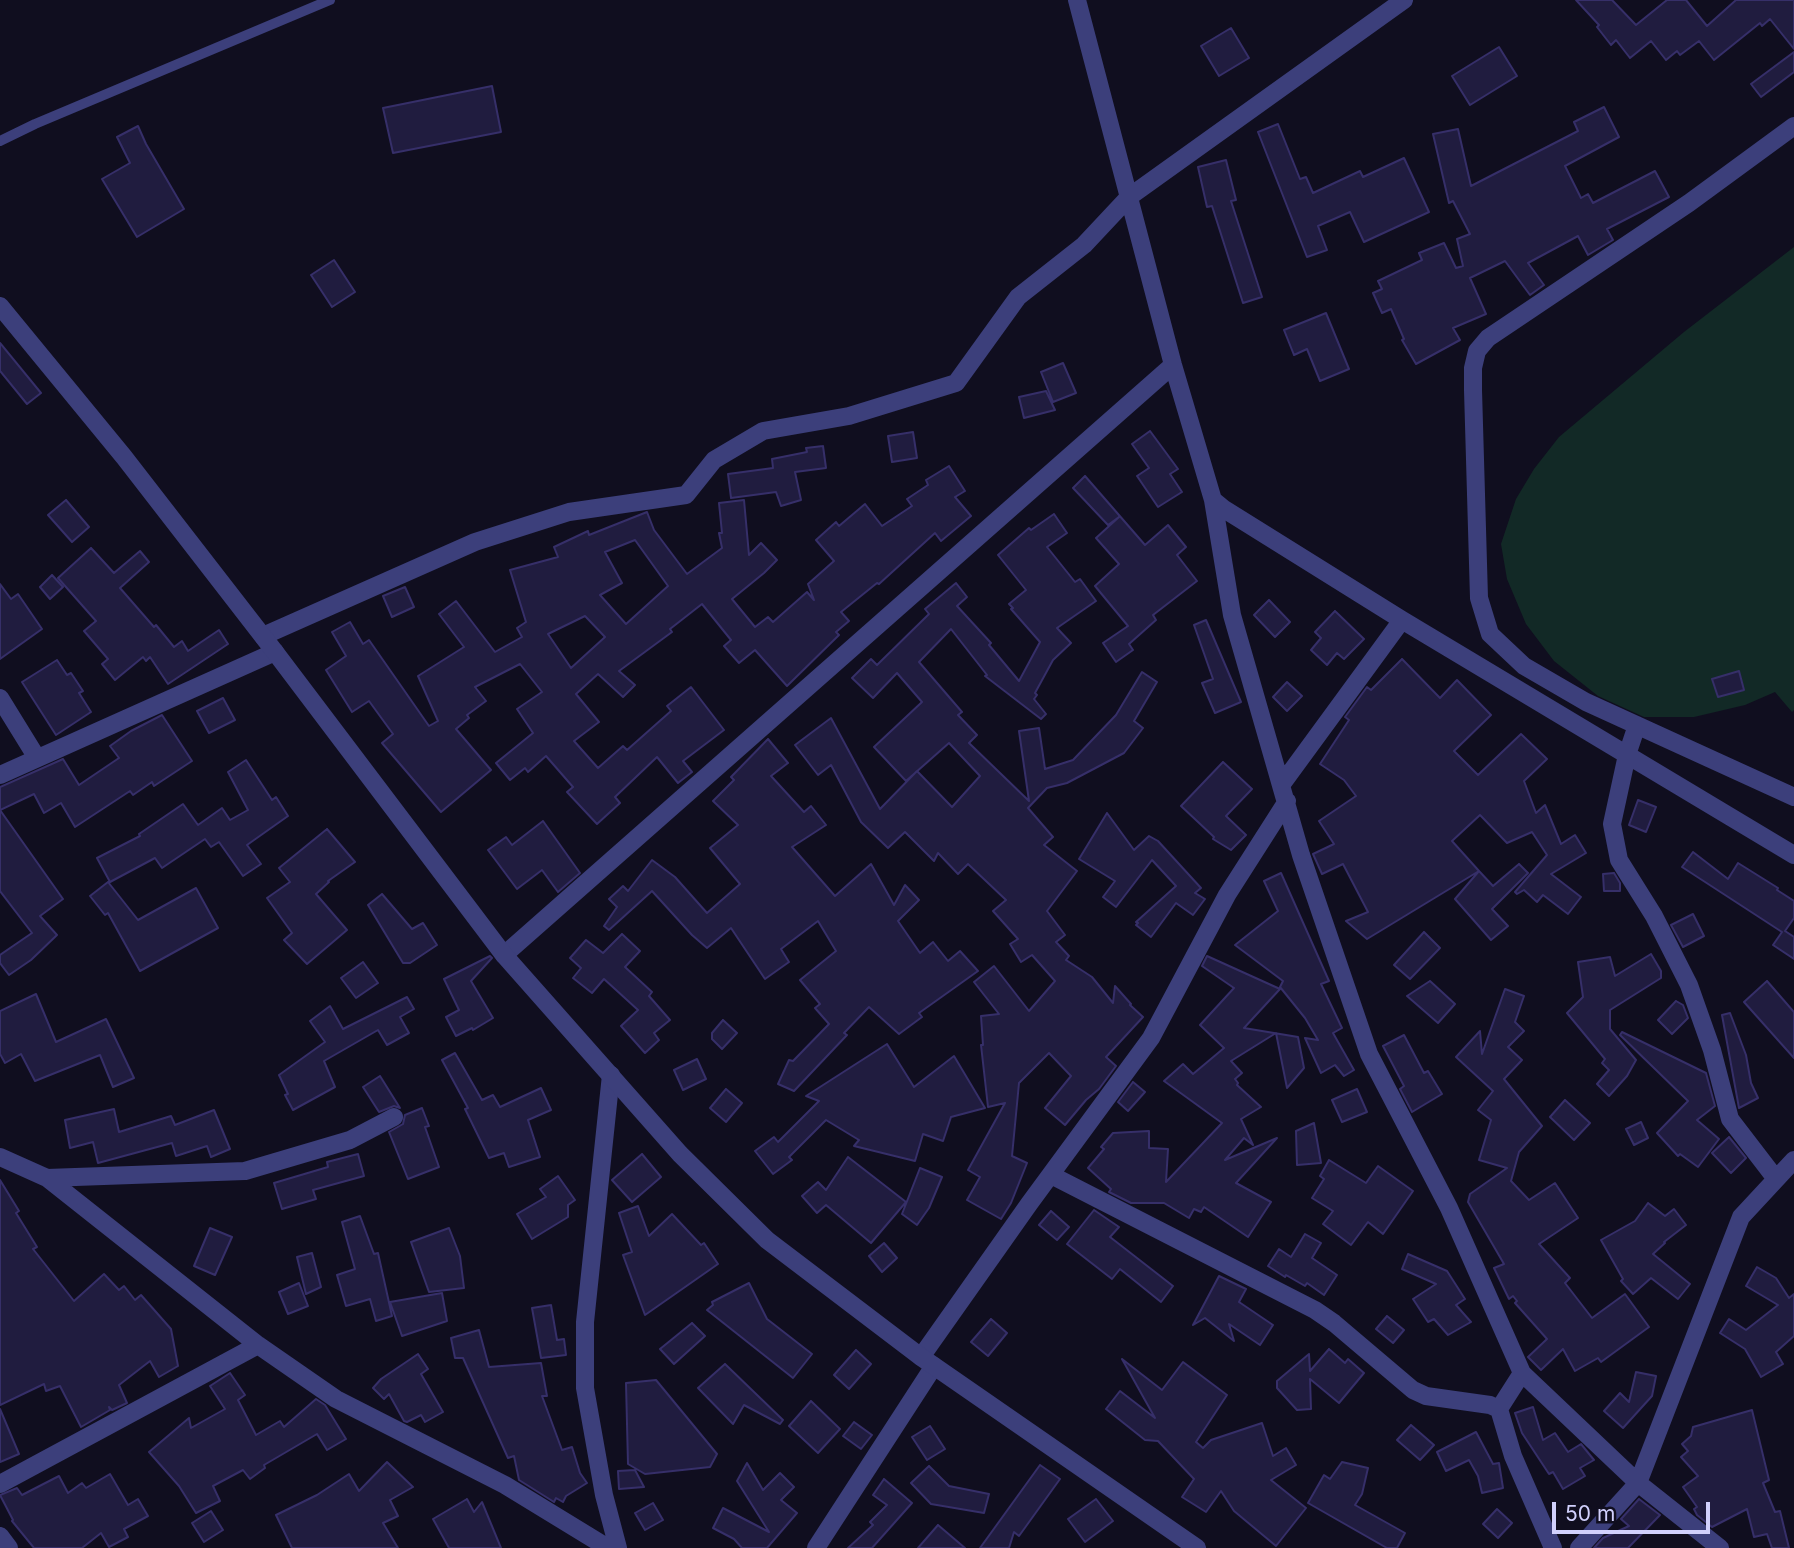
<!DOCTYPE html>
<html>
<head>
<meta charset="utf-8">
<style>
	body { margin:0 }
	#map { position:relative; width:1794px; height:1548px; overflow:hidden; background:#100e1f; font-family:Inter,sans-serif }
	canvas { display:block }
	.scale { position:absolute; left:1552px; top:1502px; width:158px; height:32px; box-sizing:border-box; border:4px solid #d1d0fc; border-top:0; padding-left:9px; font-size:21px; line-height:24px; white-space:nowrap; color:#d1d0fc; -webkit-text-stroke:5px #100e1f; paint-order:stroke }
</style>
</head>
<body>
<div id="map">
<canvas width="1794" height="1548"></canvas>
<div class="scale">50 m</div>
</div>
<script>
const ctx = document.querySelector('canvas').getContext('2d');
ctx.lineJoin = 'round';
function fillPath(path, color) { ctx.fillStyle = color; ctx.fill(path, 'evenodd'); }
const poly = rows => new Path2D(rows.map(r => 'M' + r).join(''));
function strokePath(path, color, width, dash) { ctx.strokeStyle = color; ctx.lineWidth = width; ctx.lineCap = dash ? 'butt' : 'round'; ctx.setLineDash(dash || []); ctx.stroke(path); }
fillPath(poly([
	[1794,247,1794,710,1792,712,1775,692,1745,705,1694,717,1644,717,1598,696,1554,661,1526,624,1507,579,1501,544,1516,499,1534,469,1559,437,1684,332]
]), '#122926');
const building = poly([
	[1576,0,1612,0,1636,25,1667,0,1686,0,1707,26,1736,0,1794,0,1794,49,1770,19,1762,26,1760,23,1714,60,1699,41,1680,55,1677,51,1666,60,1651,41,1630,58,1616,40,1611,45,1597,27,1599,25,1576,0],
	[1231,28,1249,58,1219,76,1201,46,1231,28],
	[1499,47,1517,76,1470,105,1452,76,1499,47],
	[1794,52,1794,72,1761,97,1751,84,1794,52],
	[492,86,501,132,393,153,383,108,492,86],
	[1604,107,1619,137,1565,166,1581,198,1588,194,1593,203,1655,171,1669,197,1607,229,1613,240,1588,255,1578,236,1528,263,1544,285,1530,295,1505,261,1470,278,1486,314,1453,328,1460,340,1416,364,1402,340,1404,339,1391,309,1382,313,1373,293,1382,289,1378,281,1422,260,1419,253,1444,243,1456,268,1463,266,1457,239,1470,234,1453,201,1449,203,1433,134,1458,129,1471,186,1578,131,1574,122,1604,107],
	[1278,124,1300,179,1306,177,1313,193,1360,171,1363,177,1404,158,1429,212,1364,242,1350,212,1318,226,1327,250,1307,257,1258,132,1278,124],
	[138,126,146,144,184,209,137,237,102,179,130,163,117,137,138,126],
	[1226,160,1236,200,1231,201,1262,297,1243,303,1212,206,1207,207,1198,167,1226,160],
	[334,260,355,292,332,307,311,275,334,260],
	[1326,313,1349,369,1320,381,1307,349,1294,355,1284,330,1326,313],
	[0,343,41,393,27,404,0,371,0,343],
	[1063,363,1076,393,1053,402,1041,372,1063,363],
	[1046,391,1055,410,1024,418,1019,397,1046,391],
	[1150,431,1178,469,1170,474,1182,492,1158,507,1137,476,1149,468,1132,444,1150,431],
	[913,432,917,458,892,462,888,436,913,432],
	[823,446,826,468,795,472,801,500,781,506,776,492,731,498,728,474,773,468,772,459,807,452,806,448,823,446],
	[949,466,965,491,955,497,971,516,941,541,935,533,879,584,877,583,841,612,849,621,836,632,839,635,787,686,755,650,739,663,724,646,731,640,702,604,670,629,672,632,619,671,635,685,623,697,598,674,576,694,599,722,574,741,598,768,623,746,627,750,671,711,667,706,691,687,724,730,683,761,692,772,678,783,657,757,615,797,620,803,597,824,567,792,573,787,546,756,528,772,525,768,510,780,496,763,533,733,517,709,542,692,520,664,475,687,486,701,467,715,469,718,456,729,491,770,441,812,382,743,393,734,369,701,352,712,326,670,346,656,332,632,350,622,363,644,369,640,429,726,438,721,418,676,464,647,439,614,456,601,495,652,522,637,517,628,526,622,510,570,558,557,554,547,588,531,589,535,647,512,654,530,687,574,722,548,719,533,722,533,719,503,744,500,749,555,761,543,777,560,764,573,732,599,755,627,768,617,773,622,807,592,814,600,808,584,834,561,816,540,836,522,839,526,865,504,882,526,912,506,907,499,928,485,926,480,949,466],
	[635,540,668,586,626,624,600,595,622,583,605,552,635,540],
	[585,616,605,637,571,668,548,634,585,616],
	[1085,476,1145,545,1168,525,1186,547,1177,555,1197,581,1153,615,1156,620,1129,644,1133,650,1116,662,1103,643,1128,626,1095,586,1119,564,1096,538,1119,517,1108,525,1073,488,1085,476],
	[66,500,89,527,72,542,48,515,66,500],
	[1054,514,1067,533,1047,547,1075,582,1080,579,1096,601,1057,628,1071,643,1053,660,1035,693,1037,695,1034,699,1046,714,1041,719,985,676,987,675,951,629,919,662,962,712,958,715,977,735,969,743,1029,801,1019,731,1039,728,1045,769,1073,760,1116,715,1142,672,1157,682,1134,721,1143,728,1124,753,1067,783,1047,788,1028,808,1053,837,1044,845,1077,871,1047,911,1065,935,1056,942,1069,956,1066,960,1092,977,1113,1003,1115,986,1131,1004,1130,1005,1143,1017,1106,1057,1116,1066,1099,1089,1086,1100,1065,1125,1045,1108,1071,1076,1049,1053,1019,1083,1012,1156,1027,1163,1011,1203,1001,1219,967,1200,980,1177,968,1170,1005,1103,988,1107,981,1045,983,1045,981,1016,999,1014,974,982,994,966,1029,1011,1055,981,1032,955,1021,962,1010,944,1018,939,993,911,1006,900,968,864,958,874,938,853,934,861,905,832,888,848,861,822,831,765,818,775,795,745,831,718,880,809,917,771,952,807,980,776,949,743,906,781,874,747,922,702,897,673,873,698,852,678,871,659,877,665,929,614,925,609,956,583,967,597,957,606,991,643,989,645,1019,681,1040,642,1011,609,1013,608,1009,604,1026,590,998,555,1029,528,1031,530,1054,514],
	[91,548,114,573,140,551,149,562,120,588,154,627,156,625,174,647,182,641,188,651,219,630,228,644,168,684,150,657,146,661,143,657,115,680,102,664,108,659,84,631,96,621,58,578,91,548],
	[52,575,63,587,50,599,40,587,52,575],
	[0,584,11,599,18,594,42,629,0,659,0,584],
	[405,587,414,607,392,617,383,596,405,587],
	[1269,600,1290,622,1275,637,1254,615,1269,600],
	[1335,611,1364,639,1344,659,1337,653,1327,665,1311,650,1321,638,1315,632,1335,611],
	[1206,620,1241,702,1215,713,1202,683,1213,679,1194,625,1206,620],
	[1402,659,1440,698,1457,680,1491,715,1454,751,1478,775,1521,734,1547,759,1524,781,1536,813,1545,805,1561,844,1575,835,1586,853,1551,874,1581,897,1568,914,1543,895,1537,902,1524,890,1517,894,1515,892,1547,855,1532,832,1507,843,1480,815,1452,841,1479,871,1367,939,1346,921,1368,912,1343,864,1322,874,1313,854,1334,844,1319,821,1356,796,1344,780,1320,764,1349,720,1345,717,1367,687,1371,690,1402,659],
	[57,660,67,675,71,673,83,691,79,693,91,712,56,735,22,682,57,660],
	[1739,671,1744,690,1718,697,1712,679,1739,671],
	[1287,682,1302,696,1287,711,1273,697,1287,682],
	[223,698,235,720,209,733,197,711,223,698],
	[162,715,192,761,154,786,152,782,133,795,130,791,75,827,61,803,44,813,34,794,0,810,63,899,40,916,57,935,31,960,9,975,0,963,0,955,32,933,0,891,0,787,63,759,79,785,119,758,110,746,131,731,162,715],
	[768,739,788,763,771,776,804,812,811,806,826,825,792,847,835,896,871,864,894,905,905,885,919,900,898,921,920,953,933,942,948,961,960,951,978,971,919,1013,922,1017,899,1034,869,1007,844,1033,847,1035,794,1091,778,1084,789,1060,793,1061,829,1024,815,1008,820,1004,800,980,836,951,818,921,781,949,789,962,765,979,731,928,707,948,692,935,652,891,609,930,604,926,617,907,609,899,623,886,628,891,652,860,675,877,707,913,740,884,710,848,738,825,713,801,734,780,731,777,768,739],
	[246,760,272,800,276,797,288,816,247,845,261,864,243,876,219,842,211,847,205,839,162,868,155,858,110,882,97,858,140,836,139,834,183,804,198,825,222,808,230,820,248,810,228,772,246,760],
	[1223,762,1252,789,1226,816,1246,835,1231,850,1213,839,1214,837,1181,806,1223,762],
	[1638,800,1656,807,1646,832,1629,825,1638,800],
	[1107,813,1134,850,1149,836,1158,841,1201,888,1195,893,1205,899,1193,915,1176,903,1151,937,1136,925,1138,923,1136,922,1176,886,1152,860,1116,907,1103,897,1115,881,1079,859,1107,813],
	[543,821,580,873,558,892,542,870,517,889,488,850,506,837,512,845,543,821],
	[327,829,355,862,328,881,329,882,316,894,347,930,307,964,284,940,292,933,267,898,290,882,279,868,327,829],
	[1693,852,1728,879,1738,863,1778,888,1777,890,1794,901,1794,918,1785,931,1794,937,1794,959,1773,945,1782,932,1682,867,1693,852],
	[1519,864,1528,873,1492,909,1508,926,1491,940,1455,899,1479,871,1493,886,1519,864],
	[1281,873,1329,981,1321,984,1342,1028,1333,1033,1354,1070,1344,1076,1335,1065,1321,1073,1305,1038,1318,1040,1305,1018,1280,987,1283,981,1235,945,1278,911,1264,881,1281,873],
	[1614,873,1620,883,1620,891,1604,891,1603,874,1614,873],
	[108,882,138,920,196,888,218,928,140,971,108,913,105,915,90,896,108,882],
	[382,894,412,929,423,923,437,945,410,963,403,963,368,905,382,894],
	[1693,914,1704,936,1683,947,1671,925,1693,914],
	[1424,932,1440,948,1410,979,1394,965,1424,932],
	[622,934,640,951,625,967,652,992,649,996,670,1020,654,1033,659,1040,645,1053,621,1026,638,1010,604,979,592,993,573,978,581,968,570,958,586,940,603,953,622,934],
	[1651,954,1661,971,1661,978,1610,1010,1610,1029,1636,1060,1627,1076,1609,1096,1597,1084,1609,1070,1602,1063,1605,1059,1567,1013,1583,997,1578,962,1610,957,1615,976,1651,954],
	[490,956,492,958,471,981,493,1018,473,1030,472,1028,456,1036,446,1017,459,1010,444,979,490,956],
	[1207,956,1280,989,1244,1028,1298,1037,1304,1068,1287,1088,1276,1033,1231,1061,1242,1073,1235,1079,1238,1083,1237,1085,1261,1107,1241,1119,1253,1145,1244,1138,1225,1160,1277,1138,1236,1183,1271,1202,1248,1237,1204,1207,1201,1212,1194,1209,1189,1218,1164,1203,1131,1203,1109,1192,1111,1189,1088,1168,1104,1149,1101,1147,1113,1133,1149,1131,1149,1148,1168,1149,1166,1182,1222,1123,1164,1081,1183,1064,1193,1074,1224,1048,1200,1025,1234,988,1202,966,1207,956],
	[363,962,378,983,356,998,341,978,363,962],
	[1430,981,1455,1004,1438,1023,1407,996,1430,981],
	[1767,981,1794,1012,1794,1058,1744,1002,1767,981],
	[1505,989,1524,996,1515,1022,1524,1031,1508,1047,1522,1060,1504,1079,1542,1126,1519,1152,1511,1181,1529,1200,1555,1183,1578,1218,1539,1244,1570,1278,1565,1283,1592,1318,1625,1294,1649,1327,1601,1362,1598,1358,1575,1371,1563,1349,1541,1370,1528,1357,1547,1339,1515,1303,1517,1301,1513,1296,1509,1299,1494,1268,1504,1264,1468,1202,1470,1194,1507,1168,1479,1160,1491,1120,1478,1110,1493,1091,1456,1057,1480,1031,1482,1054,1505,989],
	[36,994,56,1042,106,1019,134,1078,113,1087,100,1055,35,1081,21,1054,5,1063,0,1054,0,1011,36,994],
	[407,997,414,1009,400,1017,409,1033,387,1045,378,1030,324,1061,335,1087,293,1110,285,1095,288,1094,279,1075,325,1042,310,1021,330,1006,343,1029,407,997],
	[1676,1001,1683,1005,1688,1018,1672,1034,1658,1020,1676,1001],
	[1730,1013,1746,1055,1751,1083,1758,1098,1739,1108,1722,1015,1730,1013],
	[723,1020,737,1033,722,1049,712,1039,712,1033,723,1020],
	[1622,1032,1706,1073,1715,1106,1697,1120,1719,1139,1698,1167,1680,1154,1678,1156,1657,1133,1688,1101,1620,1035,1622,1032],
	[1404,1035,1424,1073,1428,1071,1442,1094,1412,1112,1400,1089,1404,1086,1383,1046,1404,1035],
	[887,1044,914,1087,954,1056,985,1108,951,1117,943,1141,923,1134,915,1161,854,1146,859,1140,826,1120,789,1157,792,1160,773,1174,755,1151,774,1137,778,1142,819,1101,806,1096,887,1044],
	[455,1053,482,1100,493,1095,500,1107,541,1088,551,1110,528,1120,540,1157,509,1167,504,1153,489,1158,465,1109,468,1108,442,1060,455,1053],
	[697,1059,706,1079,683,1090,674,1070,697,1059],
	[380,1076,400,1108,394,1106,379,1112,363,1087,380,1076],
	[1133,1082,1145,1092,1128,1111,1118,1102,1133,1082],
	[726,1089,742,1103,726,1122,710,1108,726,1089],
	[1357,1089,1367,1112,1342,1122,1332,1100,1357,1089],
	[1565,1100,1590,1123,1574,1140,1550,1117,1565,1100],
	[422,1108,429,1126,425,1127,439,1167,408,1179,389,1132,403,1124,405,1115,422,1108],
	[114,1109,119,1132,171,1116,175,1125,214,1110,230,1149,211,1157,207,1146,176,1156,172,1143,98,1163,93,1142,70,1148,65,1120,114,1109],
	[1641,1122,1648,1138,1634,1145,1626,1129,1641,1122],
	[1314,1123,1321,1163,1297,1165,1296,1131,1314,1123],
	[1729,1137,1746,1158,1731,1173,1712,1153,1729,1137],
	[358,1154,364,1176,313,1190,316,1199,282,1209,274,1183,328,1167,327,1162,358,1154],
	[642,1154,661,1177,632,1202,612,1180,642,1154],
	[848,1157,906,1202,871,1243,826,1205,817,1213,802,1196,818,1182,826,1190,848,1157],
	[1329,1160,1366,1183,1378,1166,1413,1191,1383,1234,1368,1222,1351,1245,1323,1224,1333,1211,1312,1198,1324,1179,1320,1176,1329,1160],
	[920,1168,942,1177,929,1208,917,1225,902,1214,920,1168],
	[558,1176,575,1200,568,1205,568,1217,532,1239,517,1214,546,1197,540,1189,558,1176],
	[0,1180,19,1211,16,1213,37,1247,33,1249,74,1301,104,1274,119,1290,124,1286,135,1300,141,1295,171,1329,178,1366,159,1377,150,1361,119,1385,127,1403,112,1410,109,1407,110,1410,81,1427,60,1386,46,1391,44,1384,0,1405,0,1180],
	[1648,1203,1665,1216,1674,1209,1686,1225,1664,1242,1665,1243,1653,1254,1690,1284,1678,1299,1651,1278,1633,1294,1621,1281,1623,1279,1601,1240,1635,1221,1648,1203],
	[638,1206,649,1236,672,1214,701,1245,704,1243,718,1264,645,1315,623,1255,632,1252,619,1213,638,1206],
	[1094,1210,1119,1227,1110,1237,1173,1286,1161,1302,1120,1269,1112,1279,1067,1244,1094,1210],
	[1051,1211,1069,1227,1057,1240,1039,1225,1051,1211],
	[360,1216,374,1254,378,1253,392,1316,376,1321,370,1299,346,1306,337,1275,355,1269,342,1222,360,1216],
	[210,1228,232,1237,215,1275,194,1266,210,1228],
	[449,1228,460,1256,464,1288,429,1292,411,1242,449,1228],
	[1305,1234,1321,1243,1312,1258,1337,1275,1324,1295,1307,1283,1305,1286,1286,1275,1285,1277,1268,1266,1279,1249,1291,1257,1305,1234],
	[884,1243,897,1258,882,1272,869,1256,884,1243],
	[312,1253,321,1287,306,1294,297,1257,312,1253],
	[1408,1254,1447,1271,1465,1299,1456,1305,1471,1322,1448,1335,1434,1319,1428,1322,1413,1299,1436,1284,1402,1269,1408,1254],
	[1757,1267,1776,1278,1789,1298,1794,1294,1794,1336,1776,1352,1783,1364,1761,1377,1745,1349,1720,1333,1729,1319,1746,1330,1778,1305,1746,1286,1757,1267],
	[1219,1276,1246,1289,1239,1302,1273,1325,1260,1345,1229,1324,1234,1341,1205,1318,1193,1325,1219,1276],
	[299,1283,308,1306,288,1314,279,1292,299,1283],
	[749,1283,767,1319,812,1354,793,1378,707,1310,713,1305,712,1302,749,1283],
	[442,1293,447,1321,402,1336,390,1302,442,1293],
	[551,1305,557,1340,564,1339,566,1355,541,1358,532,1308,551,1305],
	[1387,1316,1404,1330,1393,1343,1376,1329,1387,1316],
	[991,1319,1007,1333,988,1356,971,1342,991,1319],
	[692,1323,705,1336,674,1364,660,1349,692,1323],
	[479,1330,489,1367,541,1363,547,1396,542,1396,562,1450,572,1447,580,1473,587,1483,566,1496,563,1502,556,1498,554,1502,519,1480,514,1456,508,1458,463,1358,455,1358,451,1338,479,1330],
	[1329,1349,1345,1363,1348,1359,1364,1373,1339,1403,1310,1379,1311,1409,1297,1410,1277,1388,1277,1381,1309,1354,1310,1371,1329,1349],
	[856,1350,871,1364,849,1389,834,1375,856,1350],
	[418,1354,428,1369,421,1374,443,1412,425,1422,421,1415,407,1422,404,1421,389,1394,384,1399,373,1388,381,1379,418,1354],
	[1122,1359,1162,1390,1183,1362,1227,1395,1196,1442,1203,1448,1211,1440,1262,1423,1273,1456,1286,1448,1296,1465,1271,1480,1306,1508,1276,1546,1234,1511,1221,1491,1206,1512,1182,1497,1194,1479,1158,1441,1145,1440,1106,1409,1120,1391,1155,1418,1122,1359],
	[725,1364,783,1420,780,1424,744,1405,733,1424,698,1388,725,1364],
	[1636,1372,1656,1376,1652,1396,1623,1428,1604,1411,1620,1393,1629,1402,1636,1372],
	[230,1373,245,1395,238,1400,256,1435,280,1421,284,1427,316,1399,325,1405,346,1439,327,1450,317,1434,264,1465,265,1468,250,1479,243,1470,213,1486,220,1501,196,1513,179,1486,149,1452,189,1418,191,1428,225,1409,210,1386,230,1373],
	[656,1380,717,1454,710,1467,645,1474,628,1464,626,1383,656,1380],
	[811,1401,840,1429,818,1453,789,1426,811,1401],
	[1533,1407,1543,1440,1555,1433,1568,1452,1581,1444,1594,1460,1580,1468,1585,1476,1563,1489,1553,1472,1549,1474,1522,1433,1515,1413,1533,1407],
	[0,1409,19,1454,0,1462,0,1409],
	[1752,1410,1769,1480,1763,1483,1775,1512,1780,1511,1789,1548,1772,1548,1767,1534,1754,1537,1747,1509,1712,1527,1697,1515,1694,1509,1697,1507,1683,1487,1698,1476,1681,1457,1688,1451,1682,1444,1691,1436,1693,1427,1752,1410],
	[854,1422,872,1435,861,1449,843,1436,854,1422],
	[1411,1425,1434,1445,1420,1460,1397,1440,1411,1425],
	[930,1426,945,1449,927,1460,912,1437,930,1426],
	[1476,1432,1493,1464,1499,1463,1503,1488,1482,1493,1478,1476,1469,1460,1446,1471,1437,1452,1476,1432],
	[387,1462,413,1487,390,1500,398,1516,383,1523,398,1548,292,1548,276,1515,317,1495,349,1474,359,1491,387,1462],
	[1342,1462,1368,1468,1362,1494,1355,1505,1405,1533,1397,1548,1387,1548,1308,1503,1324,1475,1330,1479,1342,1462],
	[747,1463,763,1490,780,1473,794,1487,781,1500,797,1513,767,1548,742,1548,734,1539,713,1528,723,1508,769,1532,737,1481,747,1463],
	[1040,1465,1060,1479,1019,1536,1014,1532,1009,1548,980,1548,1040,1465],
	[929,1466,949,1486,989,1494,984,1513,931,1504,911,1483,929,1466],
	[635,1470,644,1487,619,1489,618,1471,635,1470],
	[110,1474,128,1505,138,1499,148,1516,124,1529,128,1537,109,1547,101,1533,82,1548,34,1548,12,1521,13,1520,0,1495,17,1488,22,1495,59,1476,68,1493,82,1483,86,1488,110,1474],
	[884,1479,912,1503,872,1548,848,1548,873,1525,870,1522,887,1505,873,1495,884,1479],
	[467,1499,474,1512,482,1502,501,1548,449,1548,433,1519,467,1499],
	[1096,1499,1113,1521,1085,1542,1068,1519,1096,1499],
	[1639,1499,1660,1515,1628,1548,1594,1548,1603,1538,1629,1526,1621,1519,1639,1499],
	[653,1503,663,1520,645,1530,635,1513,653,1503],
	[1497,1509,1512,1523,1498,1538,1483,1524,1497,1509],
	[211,1511,223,1530,204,1542,192,1523,211,1511],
	[938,1525,965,1548,918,1548,938,1525]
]);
fillPath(building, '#201c3f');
strokePath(building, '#362f69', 2);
strokePath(poly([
	[0,141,35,124,330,0]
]), '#3c3f7b', 10);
strokePath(poly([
	[1077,0,1173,365,1213,500,1224,509,1402,620,1794,855],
	[1794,126,1689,203,1488,338,1477,351,1473,368,1473,390,1479,598,1490,634,1524,666,1586,702,1794,797],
	[1213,500,1232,615,1301,855,1369,1054,1449,1208,1522,1373,1499,1409,1513,1456,1553,1548],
	[263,636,475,542,569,512,686,495,714,460,763,431,849,416,956,383,1018,297,1084,245,1129,197,1404,0],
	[0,698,37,758],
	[1637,725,1627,755,1612,824,1619,860,1654,916,1689,985,1712,1050,1730,1119,1776,1179],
	[0,775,275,652],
	[1282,784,1402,620],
	[504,955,1173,365],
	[611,1075,585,1322,585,1388,604,1495,618,1548],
	[0,1157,47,1178,258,1345,336,1399,505,1485,608,1548],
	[1051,1175,1315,1310,1334,1323,1413,1390,1426,1396,1490,1405,1499,1409],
	[47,1178,245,1171,350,1140,394,1117],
	[921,1357,1029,1204,1151,1038,1227,895,1287,801],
	[1522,1373,1638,1483,1720,1548],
	[0,1484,258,1345],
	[0,1536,9,1548],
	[816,1548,934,1366],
	[1579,1548,1638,1483,1741,1217,1794,1160]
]), '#3c3f7b', 18);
strokePath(poly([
	[0,306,124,457,275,652,504,955,680,1154,767,1240,921,1357,1197,1548]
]), '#3c3f7b', 18);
</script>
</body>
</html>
